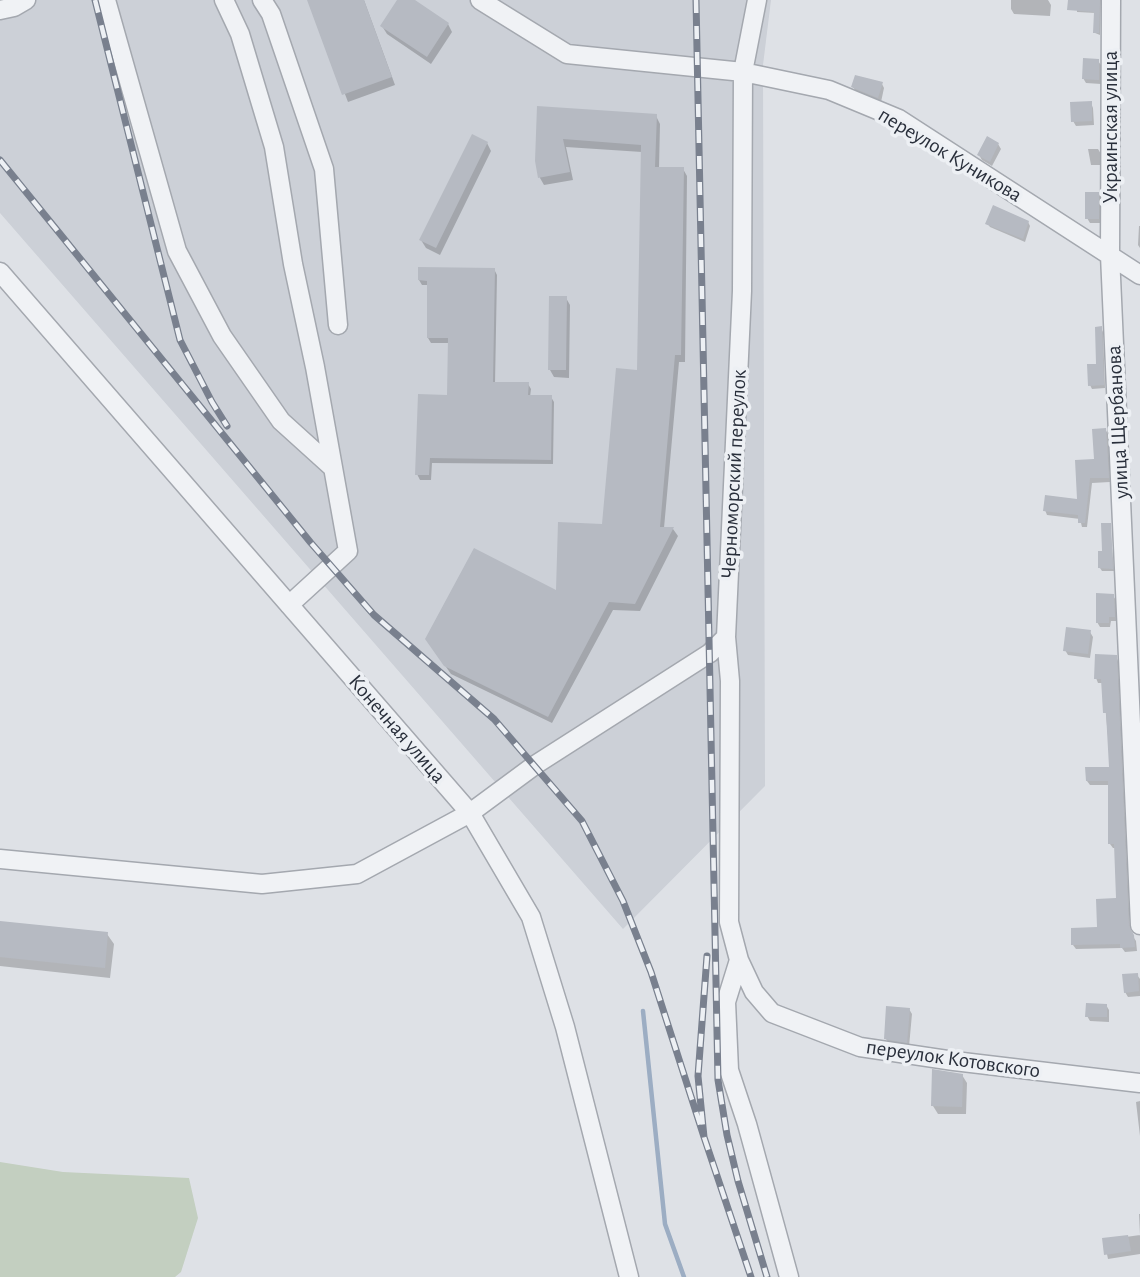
<!DOCTYPE html>
<html>
<head>
<meta charset="utf-8">
<style>
	body { margin:0 }
	canvas { display:block; background:#dee1e6 }
</style>
</head>
<body>
<canvas width="1140" height="1277"></canvas>
<script>
const ctx = document.querySelector('canvas').getContext('2d');
ctx.lineJoin = 'round';
function fillPath(path, color) { ctx.fillStyle = color; ctx.fill(path, 'evenodd'); }
const poly = rows => new Path2D(rows.map(r => 'M' + r).join(''));
function strokePath(path, color, width, dash) { ctx.strokeStyle = color; ctx.lineWidth = width; ctx.lineCap = dash ? 'butt' : 'round'; ctx.setLineDash(dash || []); ctx.stroke(path); }
function label(font, color, halo, rows, align = 'center') {
  ctx.font = font + ' "Alegreya Sans",sans-serif'; ctx.lineWidth = 7; ctx.setLineDash([]); ctx.textBaseline = 'middle'; ctx.strokeStyle = halo; ctx.fillStyle = color; for (const [text, x, y, turn = 0] of rows) {
    ctx.save(); ctx.translate(x, y); ctx.rotate((+turn || 0) * Math.PI / 180); ctx.textAlign = isNaN(turn) ? turn : align; if (halo) ctx.strokeText(text, 0, 0); ctx.fillText(text, 0, 0); ctx.restore();
  }
}
fillPath(poly([
	[0,0,771,0,763,65,765,786,623,929,0,213]
]), '#ccd0d7');
fillPath(poly([
	[0,1162,63,1172,189,1178,198,1218,181,1272,175,1277,0,1277]
]), '#c3cfc0');
fillPath(poly([
	[309,0,364,0,395,85,348,102],
	[400,0,412,0,448,24,452,32,431,64,387,34,382,26],
	[1011,0,1048,0,1051,5,1050,16,1014,14,1011,9],
	[1077,0,1101,0,1100,35,1095,33,1096,13,1077,12],
	[1098,61,1101,65,1101,84,1086,83,1083,78],
	[882,84,884,88,881,102,856,91,853,87],
	[1091,103,1093,108,1094,125,1076,126,1073,121],
	[539,108,656,116,660,124,659,168,683,169,687,176,685,362,679,362,664,528,673,529,678,536,640,611,613,610,552,723,451,674,432,647,558,593,603,526,639,372,642,152,566,147,573,180,544,185,540,178,537,160],
	[487,143,491,151,440,255,426,248,421,240],
	[998,144,1001,149,992,166,982,160,979,155],
	[1088,149,1098,149,1101,154,1101,165,1091,165],
	[1098,193,1101,198,1100,223,1090,223,1087,218],
	[1028,222,1030,226,1025,242,990,227,987,223],
	[1139,226,1140,226,1140,248,1138,245],
	[494,269,497,275,495,384,528,384,531,389,530,397,551,397,554,402,553,464,432,463,431,480,420,480,417,474,449,397,450,343,431,343,428,338,429,285,422,285,419,280],
	[566,298,570,305,569,378,554,377,550,370],
	[1101,328,1103,332,1105,388,1092,389,1090,385,1098,366],
	[1105,429,1108,434,1110,482,1092,483,1087,527,1082,527,1080,519,1047,515,1045,510,1079,501,1096,461],
	[1110,525,1114,571,1102,571,1100,568],
	[1113,596,1116,600,1116,621,1111,621,1110,627,1100,627,1097,622],
	[1090,632,1093,637,1090,658,1068,655,1065,650],
	[1116,656,1118,661,1130,932,1136,941,1137,951,1125,952,1122,948,1076,949,1073,945,1099,929,1117,900,1116,848,1113,848,1110,844,1110,785,1090,785,1087,781,1111,769,1103,683,1098,683,1096,678],
	[0,922,107,934,114,944,110,978,0,966],
	[1137,975,1140,979,1140,996,1128,997,1125,992],
	[1106,1005,1109,1010,1109,1022,1090,1021,1087,1016],
	[909,1009,912,1014,909,1047,889,1043,886,1039],
	[962,1075,967,1083,966,1114,938,1114,933,1106],
	[1140,1101,1140,1136,1136,1102],
	[1139,1214,1140,1214,1140,1254,1108,1259,1104,1240,1140,1235]
]), '#0003');
strokePath(poly([
	[643,1011,665,1224,684,1277]
]), '#9cadc3', 4.5);
fillPath(poly([
	[307,0,364,0,392,77,342,95],
	[397,0,415,0,449,23,427,57,380,26],
	[1068,0,1100,0,1099,33,1093,33,1094,12,1067,10],
	[1083,58,1099,59,1099,80,1082,79],
	[855,75,883,82,878,98,851,87],
	[1092,101,1092,121,1071,122,1070,102],
	[537,106,657,114,655,167,684,167,681,355,675,355,660,527,674,527,635,604,609,602,548,717,444,666,425,639,474,548,556,590,558,522,602,524,616,368,637,370,641,145,563,139,570,172,538,178,535,161],
	[472,134,488,142,436,248,419,240],
	[987,136,999,143,990,162,977,155],
	[1085,192,1099,192,1099,219,1085,219],
	[993,205,1029,221,1023,239,985,224],
	[418,267,495,268,493,382,529,382,528,395,552,395,551,460,430,458,429,475,415,475,418,394,447,395,448,338,427,338,427,281,418,280],
	[549,296,567,296,566,370,548,370],
	[1102,326,1104,385,1088,386,1087,364,1096,364,1095,327],
	[1106,428,1109,478,1090,478,1085,523,1078,523,1078,515,1043,511,1045,495,1077,499,1075,460,1094,459,1092,429],
	[1101,523,1111,523,1113,569,1098,568,1098,551,1102,551],
	[1096,593,1114,594,1115,617,1109,617,1109,623,1096,623],
	[1066,627,1091,630,1088,654,1063,651],
	[1095,654,1117,655,1129,926,1134,935,1135,947,1120,948,1120,944,1071,945,1071,928,1097,927,1096,899,1116,898,1114,844,1108,844,1108,781,1086,781,1085,767,1109,767,1106,713,1103,713,1101,679,1094,679],
	[0,921,108,932,105,968,0,957],
	[1138,973,1139,991,1124,993,1122,974],
	[1086,1003,1107,1004,1107,1017,1085,1017],
	[886,1006,910,1008,907,1043,884,1039],
	[932,1069,963,1074,962,1107,931,1106],
	[1128,1235,1131,1251,1104,1255,1102,1238]
]), '#b6bac2');
const minor = poly([
	[106,0,177,251,222,336,281,421,333,468],
	[224,0,240,34,274,147,293,264,315,367,348,551,289,605],
	[262,0,271,14,324,169,338,325],
	[480,0,567,54,743,72,829,90,899,119,1140,275],
	[757,0,743,72,742,291,726,637,730,681,729,922,739,960,754,992,772,1013,860,1047,954,1061,1140,1083],
	[1111,0,1110,255,1140,925],
	[0,10,14,7,26,0],
	[0,272,470,813,531,917,565,1027,629,1277],
	[0,859,262,884,357,874,470,813,535,765,710,653,726,637],
	[739,960,726,1002,729,1070,747,1124,789,1277]
]);
strokePath(minor, '#a4a8af', 21);
strokePath(minor, '#f0f2f5', 18);
const rail = poly([
	[95,0,180,340,212,402,227,426],
	[696,0,718,1080,727,1135,738,1181,767,1277],
	[0,160,311,543,374,615,494,719,582,821,623,901,651,972,704,1137],
	[707,956,698,1076,704,1137,751,1277]
]);
strokePath(rail, '#79808e', 7);
strokePath(rail, '#edf0f4', 4.5, [13]);
label('21px', '#292f3b', '#edf0f4', [
	["Украинская улица",1111,127,-90],
	["переулок Куникова",950,155,31],
	["улица Щербанова",1118,422,-93],
	["Черноморский переулок",734,474,-87],
	["Конечная улица",397,729,49],
	["переулок Котовского",953,1059,8]
]);
</script>
</body>
</html>
